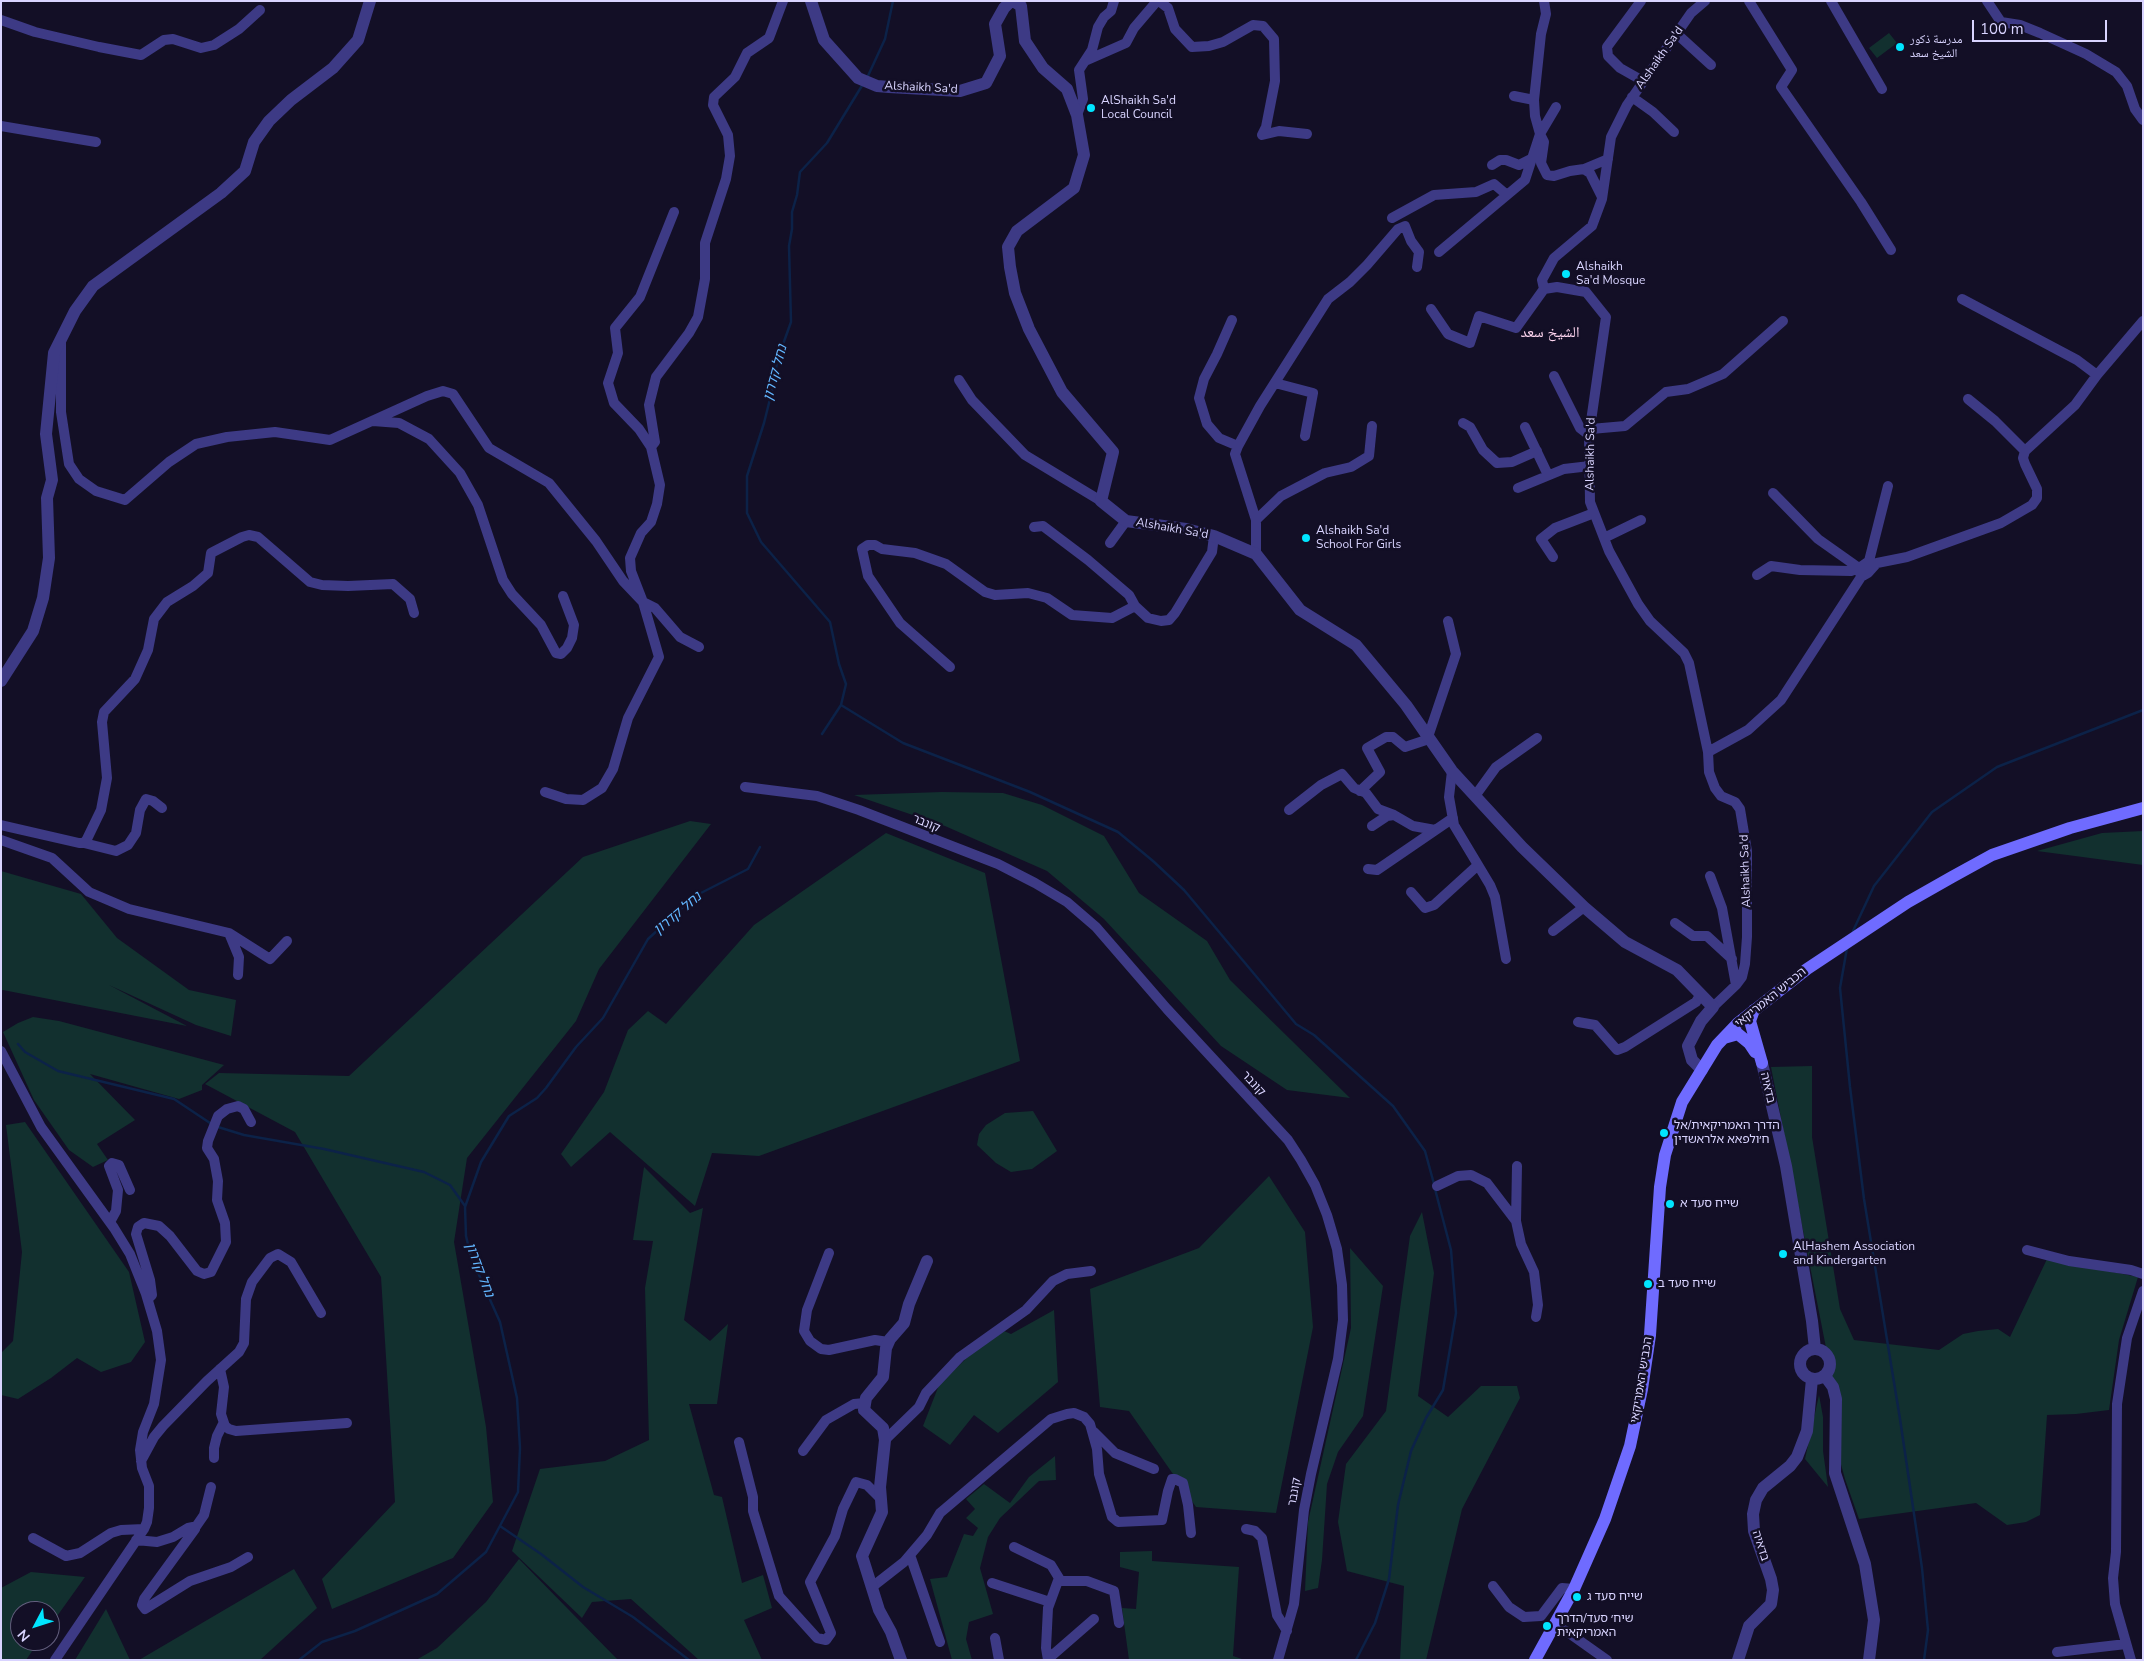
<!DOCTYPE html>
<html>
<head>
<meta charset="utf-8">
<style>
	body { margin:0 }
	#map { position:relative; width:2144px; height:1661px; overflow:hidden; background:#130f26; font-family:"Nunito Sans",sans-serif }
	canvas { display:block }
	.frame { position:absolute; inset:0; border:2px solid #d9d4ff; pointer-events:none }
	.north { position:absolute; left:10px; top:1601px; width:50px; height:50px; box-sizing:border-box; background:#130f26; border:1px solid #625e7d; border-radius:50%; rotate:230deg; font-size:14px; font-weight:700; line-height:20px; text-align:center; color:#d9d4ff }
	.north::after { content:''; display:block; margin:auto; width:18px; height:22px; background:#00e5ff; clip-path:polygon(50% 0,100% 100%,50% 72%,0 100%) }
	.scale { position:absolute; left:1972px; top:20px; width:135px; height:22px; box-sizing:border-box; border:2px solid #d9d4ff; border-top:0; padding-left:6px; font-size:15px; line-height:18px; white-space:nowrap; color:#d9d4ff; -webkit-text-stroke:4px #130f26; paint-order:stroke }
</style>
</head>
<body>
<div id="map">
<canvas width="2144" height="1661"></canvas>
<div class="frame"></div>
<div class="north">N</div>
<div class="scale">100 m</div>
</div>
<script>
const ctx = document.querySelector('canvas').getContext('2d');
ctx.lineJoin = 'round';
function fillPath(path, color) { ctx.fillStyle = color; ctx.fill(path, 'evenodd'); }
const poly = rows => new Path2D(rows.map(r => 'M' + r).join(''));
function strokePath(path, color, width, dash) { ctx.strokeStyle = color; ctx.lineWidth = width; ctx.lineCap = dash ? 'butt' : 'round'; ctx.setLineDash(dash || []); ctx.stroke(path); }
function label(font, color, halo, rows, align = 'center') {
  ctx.font = font + ' "Nunito Sans","Noto Naskh Arabic","Noto Sans Hebrew",sans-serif'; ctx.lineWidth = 5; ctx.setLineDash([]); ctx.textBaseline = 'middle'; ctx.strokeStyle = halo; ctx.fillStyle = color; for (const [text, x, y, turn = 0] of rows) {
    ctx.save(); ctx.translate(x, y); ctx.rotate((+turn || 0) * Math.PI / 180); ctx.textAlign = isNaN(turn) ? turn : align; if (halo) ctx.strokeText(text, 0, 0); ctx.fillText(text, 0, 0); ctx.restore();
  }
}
fillPath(poly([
	[1889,33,1897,43,1877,58,1869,48],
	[942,792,1003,793,1042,805,1104,836,1139,893,1207,941,1230,980,1350,1098,1287,1090,1221,1046,1104,919,1047,871,945,826,854,795],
	[690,821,711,824,599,969,576,1021,467,1158,454,1242,486,1427,493,1502,453,1558,332,1609,322,1579,395,1502,381,1277,295,1132,205,1084,219,1073,349,1076,583,857],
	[2143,831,2143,865,2037,851,2102,833],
	[886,833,985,873,1020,1061,759,1156,712,1153,695,1206,610,1132,571,1167,561,1154,604,1092,628,1030,648,1011,666,1024,754,925],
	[1,871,81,894,117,938,189,990,236,1000,231,1036,196,1025,109,985,187,1026,3,990,1,991],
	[33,1017,59,1021,224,1065,202,1085,202,1090,179,1099,90,1074,135,1120,97,1144,108,1160,93,1167,69,1150,34,1100,3,1032,18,1023],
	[1812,1066,1812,1137,1840,1309,1854,1340,1939,1350,1963,1334,1978,1331,1998,1329,2010,1337,2047,1259,2138,1277,2119,1340,2109,1410,2076,1414,2047,1415,2040,1515,2026,1522,2007,1525,1976,1503,1859,1519,1845,1479,1839,1457,1829,1363,1771,1067],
	[1033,1111,1057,1151,1032,1169,1011,1172,996,1163,977,1145,979,1134,986,1125,1005,1113],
	[25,1122,129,1272,145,1342,131,1362,101,1372,77,1358,51,1378,18,1399,1,1395,1,1353,13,1341,22,1252,6,1125],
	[644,1167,690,1213,703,1208,684,1320,710,1341,728,1324,717,1404,689,1404,714,1495,722,1497,742,1583,763,1575,772,1608,744,1620,762,1660,699,1660,631,1599,592,1602,582,1618,512,1551,540,1469,605,1461,649,1440,645,1288,653,1241,633,1240],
	[1269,1176,1305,1232,1313,1327,1276,1513,1196,1507,1129,1411,1100,1407,1090,1289,1199,1248],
	[1422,1212,1434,1273,1418,1396,1448,1417,1481,1386,1517,1386,1520,1398,1462,1509,1426,1660,1400,1660,1404,1586,1347,1571,1338,1522,1346,1464,1386,1411,1410,1236],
	[1350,1248,1383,1286,1363,1416,1338,1452,1327,1484,1322,1560,1318,1588,1305,1591,1308,1522,1351,1328],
	[1054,1310,1058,1382,998,1433,974,1415,950,1445,923,1426,939,1385,975,1350,1004,1331,1011,1334],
	[1819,1395,1823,1417,1823,1451,1828,1487,1805,1459],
	[1055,1456,1056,1480,1039,1481,1000,1518,988,1537,980,1568,993,1614,969,1622,966,1639,972,1660,952,1660,930,1579,947,1577,964,1534,973,1536,978,1528,966,1518,975,1509,966,1499,984,1484,1010,1503,1029,1477],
	[1152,1551,1152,1561,1239,1567,1233,1656,1245,1660,1129,1660,1122,1608,1136,1609,1139,1572,1120,1567,1120,1552],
	[519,1559,618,1660,416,1660,437,1648,486,1602],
	[294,1569,317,1608,260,1660,139,1660],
	[31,1572,85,1577,50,1626,50,1611,20,1611,20,1641,39,1641,26,1660,1,1660,1,1588],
	[106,1609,130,1660,75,1660]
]), '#12302f');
strokePath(poly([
	[867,78,885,39,893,1],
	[841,705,903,743,1030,792,1118,832,1153,861,1184,890,1296,1024,1314,1035,1393,1106,1425,1151,1434,1184],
	[822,734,841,705,846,684,839,664,830,622,761,542,747,513,747,476,764,423,774,383,777,361,791,322,789,246,792,229,792,212,797,195,800,172,827,143,863,84],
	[1853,931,1874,886,1932,812,1997,767,2143,710],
	[1847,948,1840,988,1850,1087,1864,1199,1900,1419,1922,1568,1928,1630,1924,1660],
	[18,1044,25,1052,58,1071,174,1099,210,1123],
	[218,1127,244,1135,324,1149,424,1172,450,1185,465,1206],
	[500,1526,541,1554,583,1587,633,1617,689,1660],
	[299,1660,322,1642,355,1631,437,1594,486,1552,518,1492,520,1448,517,1398,500,1322,471,1257,466,1236,465,1207,481,1162,509,1116,537,1098,546,1088,576,1047,603,1018,648,939,695,896,748,869,760,847],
	[1356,1660,1375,1623,1389,1579,1398,1505,1411,1451,1426,1418,1443,1390,1456,1313,1451,1250,1435,1189]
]), '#0c2248', 2.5);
strokePath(poly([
	[1159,1,1168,8,1175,29,1192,47,1209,46,1223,42,1253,25,1263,26,1274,39,1275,81,1266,127,1262,135,1279,131,1307,134],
	[1641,1,1607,47,1608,56,1620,68,1643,81],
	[1705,1,1691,13,1627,105,1611,137,1602,199,1592,226,1554,258,1542,280,1544,289,1557,287,1586,292,1606,317,1589,435,1590,502,1609,551,1638,604,1650,621,1684,653,1689,663,1708,752,1709,772,1715,788,1721,796,1735,802,1740,809,1747,851,1747,937,1745,964,1742,977,1736,985,1713,1007],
	[1749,1,1792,70,1781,87,1861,202,1891,250],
	[1831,1,1882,89],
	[1987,1,2001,22,2020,25,2040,33,2086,54,2116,72,2127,86,2135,109,2143,120],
	[1,20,35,32,99,47,141,55,164,40,173,39,201,48,214,45,239,29,260,10],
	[1677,34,1711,65],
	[1085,61,1126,43,1134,28,1157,1],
	[1514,96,1534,100],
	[1632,97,1653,112,1674,132],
	[1556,107,1540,134,1544,142,1541,163,1547,175,1554,176,1570,171,1584,169,1608,159],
	[1077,115,1083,99,1079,70,1092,50,1098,27,1104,17,1111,11,1114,1],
	[1,126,96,142],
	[1492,165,1500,160,1506,160,1519,165,1533,158],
	[1584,169,1590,173,1602,197],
	[674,212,640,297,615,328,618,353,608,383,614,403,639,429,651,447,660,485,657,504,651,522,641,533,630,558,631,571,643,602,655,608,680,637,699,647],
	[1392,218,1434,195,1476,192,1494,184,1507,195],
	[1439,252,1525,180,1540,134,1535,116,1534,100,1541,34,1546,14,1544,1],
	[1962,299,2077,360,2097,375],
	[1431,309,1448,334,1470,343,1479,316,1516,328,1544,289],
	[1232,320,1217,354,1204,379,1199,398,1207,424,1219,438,1238,446],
	[61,342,61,412,69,464,79,479,96,491,125,500,169,462,196,444,227,437,275,432,330,440,427,396,443,391,453,394,489,448,549,483,596,541,623,581,643,602,659,657,628,718,613,769,602,788,583,800,566,799,545,792],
	[1554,376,1580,428,1589,435],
	[959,380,972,400,1025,455,1101,501],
	[1275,383,1313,393,1305,436],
	[1968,399,1995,421,2025,451],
	[373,421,399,423,429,439,460,473,478,505,503,580,512,594,541,625,556,653,561,654,567,648,572,638,574,625,563,596],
	[1463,423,1470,427,1483,450,1497,463,1512,462,1537,451],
	[1525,427,1548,475],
	[1591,429,1625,426,1666,392,1688,389,1723,374,1783,321],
	[651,447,655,442,649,405,656,377,689,333,698,317,705,279,705,243,726,179,730,156,728,135,713,105,714,97,735,77,747,53,769,38,783,1],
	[1518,488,1564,469,1590,466],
	[1256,520,1281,496,1325,473,1351,467,1369,456,1372,426],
	[1034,527,1043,526,1088,560,1129,595,1135,606],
	[1604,538,1641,520],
	[1110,543,1126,521],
	[1256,554,1256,520,1235,454,1238,446,1260,406,1328,299,1350,282,1367,265,1398,229,1405,226,1411,241,1419,252,1417,267],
	[1553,557,1541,539,1555,528,1594,513],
	[1757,575,1771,566,1800,570,1851,571,1859,568,1869,561,1888,486],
	[1861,577,1868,573,1877,563,1907,557,2001,523,2032,505,2037,498,2037,489,2025,464,2023,458,2025,451,2075,405,2097,375,2143,321],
	[950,667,900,623,868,576,862,549,868,545,875,545,882,549,915,553,946,564,985,592,995,595,1028,593,1047,598,1072,615,1112,618,1135,606,1148,618,1161,621,1169,620,1175,613,1212,552,1214,536],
	[1428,737,1456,654,1448,621],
	[1708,752,1748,730,1781,700,1861,577,1859,568,1818,539,1773,493],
	[1452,771,1449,797,1454,825,1490,885,1495,897,1506,959],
	[745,787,817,796,859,810,998,864,1035,883,1067,902,1096,927,1167,1009,1288,1140,1301,1160,1315,1185,1327,1215,1337,1249,1342,1285,1343,1320,1338,1359,1311,1474,1304,1510,1294,1604,1278,1660],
	[1360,791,1380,772,1367,748,1386,737,1393,737,1405,747,1429,739],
	[1475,796,1496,767,1537,738],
	[1289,810,1321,785,1342,774,1354,788,1366,793,1378,809,1394,815,1413,826,1435,830],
	[1,825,79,843,84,843,87,839,101,810,107,778,102,722,104,712,135,679,148,650,154,619,167,602,193,586,208,573,211,553,242,537,249,535,258,537,310,582,322,585,348,586,393,584,410,599,414,613],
	[1372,826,1387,816,1394,815],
	[1,840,52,858,89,892,129,909,229,933,239,957,238,975],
	[84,843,116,851,128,845,136,833,140,810,146,799,153,801,162,808],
	[1368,869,1377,870,1453,818],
	[1710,876,1722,908,1736,985],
	[1411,892,1425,908,1434,905,1478,865],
	[1675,923,1693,936,1707,936,1732,959],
	[1553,931,1584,907],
	[229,933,270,959,287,941],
	[1578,1022,1595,1025,1617,1050,1625,1047,1696,1002,1701,994],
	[1,1051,41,1127,114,1228,130,1254,146,1294,157,1331,161,1360,154,1404,143,1432,140,1450,142,1468,149,1486,149,1508,147,1522,144,1529,55,1660],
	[1517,1166,1516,1221,1521,1244,1534,1272,1538,1305,1536,1317],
	[1437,1186,1458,1176,1471,1175,1487,1183,1516,1221],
	[110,1222,116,1211,118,1190,109,1166,112,1163,119,1165,130,1190],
	[2027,1250,2069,1261,2131,1270,2143,1274],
	[829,1253,807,1310,804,1331,810,1341,821,1349,829,1350,875,1340,888,1342],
	[148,1299,152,1295,150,1280,136,1234,138,1227,144,1223,159,1226,170,1236,197,1271,204,1274,211,1272,226,1242,225,1223,217,1200,218,1181,214,1159,207,1148,208,1141,218,1116,227,1109,238,1106,244,1109,251,1122],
	[220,1369,224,1387,221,1414,225,1426,229,1429,236,1431,347,1423],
	[1094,1432,1115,1453,1154,1469],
	[885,1440,919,1407,926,1393,960,1357,1026,1310,1053,1281,1067,1274,1091,1271],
	[739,1442,753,1497,753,1511,779,1596,817,1638,826,1640,831,1633,810,1582,835,1536,843,1509,856,1482,867,1485,881,1499],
	[803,1451,826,1420,854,1404,865,1403],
	[214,1458,214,1448,217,1436,223,1424],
	[141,1461,154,1437,163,1426,207,1381,239,1352,244,1343,246,1299,252,1282,270,1258,278,1254,291,1262,321,1313],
	[195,1528,204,1515,211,1487],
	[1246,1529,1255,1531,1262,1538,1277,1615,1287,1631],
	[33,1538,66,1556,80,1553,111,1533,121,1530,144,1529],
	[136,1540,157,1542,173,1537,188,1528,193,1527,195,1529,144,1599,142,1605,145,1609,190,1581,231,1567,248,1557],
	[1014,1547,1051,1565,1059,1578,1048,1608,1046,1648,1048,1660],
	[910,1555,940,1642],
	[1058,1581,1087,1581,1114,1591,1119,1623],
	[992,1583,1050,1602],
	[1493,1586,1509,1607,1524,1617,1541,1616,1562,1588,1574,1589],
	[872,1587,904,1562,927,1535,940,1513,1051,1419,1067,1414,1074,1413,1084,1417,1090,1424,1097,1449,1099,1474,1112,1517,1118,1522,1162,1520,1168,1491,1172,1479,1175,1479,1183,1483,1188,1505,1191,1533],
	[1555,1627,1566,1631,1607,1660],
	[995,1638,999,1660],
	[2057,1652,2126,1644],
	[1048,1659,1094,1619],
	[2131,1660,2115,1604,2113,1578,2116,1552,2117,1404,2127,1338,2143,1291]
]), '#3d3a85', 10);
strokePath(poly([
	[811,1,824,40,858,78,877,86,889,87,960,91,986,83,1000,56,995,24,1004,8,1011,1],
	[1013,1,1021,6,1025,41,1043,68,1067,89,1077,115,1084,155,1074,188,1017,231,1008,247,1010,267,1015,293,1029,329,1062,392,1113,452,1101,501,1126,521,1186,529,1214,536,1256,554,1300,610,1356,645,1406,705,1452,771,1522,847,1584,907,1625,942,1677,970,1713,1007,1701,1021,1688,1046,1692,1060,1702,1070],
	[1,681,33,631,43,598,49,558,47,498,52,480,46,434,54,353,75,311,93,286,221,193,245,171,254,142,269,121,291,100,333,68,358,40,370,1],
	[1762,1063,1786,1166,1812,1321,1815,1349],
	'1800 1364a15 15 0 1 1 30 0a15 15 0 1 1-30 0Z',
	[1825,1376,1833,1387,1836,1399,1835,1473,1865,1564,1874,1620,1869,1660],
	[901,1660,891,1632,879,1610,862,1556,882,1512,880,1487,885,1440,883,1428,864,1410,866,1398,883,1377,886,1348,890,1339,904,1323,909,1304,927,1261],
	[1738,1660,1749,1626,1771,1604,1773,1590,1771,1579,1754,1531,1753,1514,1756,1500,1763,1488,1790,1466,1797,1457,1807,1431,1812,1379]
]), '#3d3a85', 12);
strokePath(poly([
	[1754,1010,1750,1021,1762,1063],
	[1724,1038,1738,1034,1749,1043,1755,1052],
	[1535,1660,1574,1589,1605,1519,1630,1446,1642,1389,1650,1335,1660,1187,1665,1155,1682,1102,1717,1045,1738,1023,1807,969,1908,902,1952,877,1992,855,2070,828,2143,808]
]), '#6f6bff', 12);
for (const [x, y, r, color] of [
	[1900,47,5,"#00e5ff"],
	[1091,108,5,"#00e5ff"],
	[1566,274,5,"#00e5ff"],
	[1306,538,5,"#00e5ff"],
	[1664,1133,5,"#00e5ff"],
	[1670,1204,5,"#00e5ff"],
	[1783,1254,5,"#00e5ff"],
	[1648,1284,5,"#00e5ff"],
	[1577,1597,5,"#00e5ff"],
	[1547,1626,5,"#00e5ff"]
]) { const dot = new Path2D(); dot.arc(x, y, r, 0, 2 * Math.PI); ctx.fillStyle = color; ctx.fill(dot); strokePath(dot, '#130f26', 2); }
label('12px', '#d9d4ff', '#130f26', [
	["مدرسة ذكور",1910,40],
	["الشيخ سعد",1910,54],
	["AlShaikh Sa'd",1101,101],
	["Local Council",1101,115],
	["Alshaikh",1576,267],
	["Sa'd Mosque",1576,281],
	["Alshaikh Sa'd",1316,531],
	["School For Girls",1316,545],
	["הדרך האמריקאית/אל",1674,1126],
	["ח׳ולפאא אלראשדין",1674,1140],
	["שייח סעד א",1680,1204],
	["AlHashem Association",1793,1247],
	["and Kindergarten",1793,1261],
	["שייח סעד ב",1658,1284],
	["שייח סעד ג",1587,1597],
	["שיח׳ סעד/הדרך",1557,1619],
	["האמריקאית",1557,1633]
], 'left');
label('12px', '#d9d4ff', '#130f26', [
	["Alshaikh Sa'd",1660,58,-55],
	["Alshaikh Sa'd",921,88,3],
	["Alshaikh Sa'd",1591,454,-89],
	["Alshaikh Sa'd",1172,529,10],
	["קונבר",926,824,22],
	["Alshaikh Sa'd",1746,871,-92],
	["הכביש האמריקאי",1771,998,-39],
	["קונבר",1253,1084,47],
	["בדאיה",1767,1088,77],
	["הכביש האמריקאי",1642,1380,-81],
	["קונבר",1295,1492,-80],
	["בדאיה",1760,1546,72]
]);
label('italic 14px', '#62b6ff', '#130f26', [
	["נחל קדרון",776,373,-75],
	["נחל קדרון",678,914,-40],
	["נחל קדרון",479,1270,69]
]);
label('15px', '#ffd6f0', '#130f26', [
	["الشيخ سعد",1550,333]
]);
</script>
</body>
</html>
